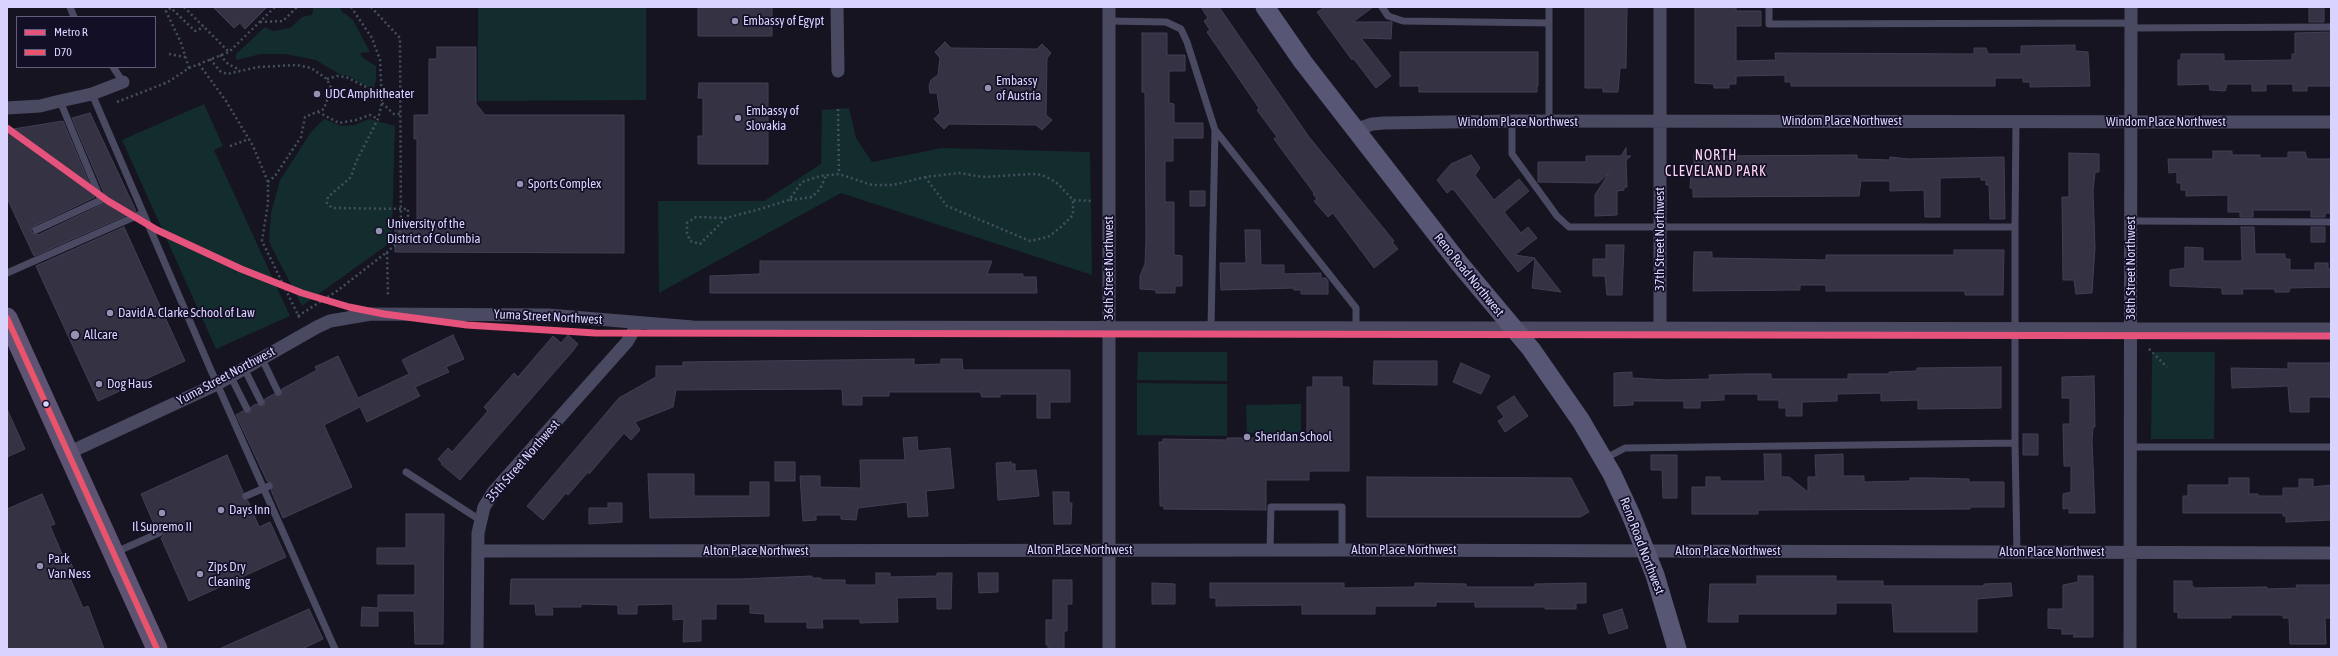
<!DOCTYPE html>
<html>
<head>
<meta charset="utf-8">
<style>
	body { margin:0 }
	#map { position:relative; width:2338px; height:656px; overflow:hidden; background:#161421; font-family:"Asap Condensed",sans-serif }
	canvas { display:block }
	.frame { position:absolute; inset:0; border:8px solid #d9d4ff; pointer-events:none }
	.legend { position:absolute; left:16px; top:16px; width:140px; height:52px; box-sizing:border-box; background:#130f26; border:1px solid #625e7d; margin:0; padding:5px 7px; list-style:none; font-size:12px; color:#d9d4ff }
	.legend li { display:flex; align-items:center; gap:8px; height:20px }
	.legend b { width:20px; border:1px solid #625e7d }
</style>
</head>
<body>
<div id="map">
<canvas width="2338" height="656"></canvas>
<div class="frame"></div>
<ul class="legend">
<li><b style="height:5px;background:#e5527b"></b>Metro R</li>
<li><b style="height:5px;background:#e9536b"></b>D70</li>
</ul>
</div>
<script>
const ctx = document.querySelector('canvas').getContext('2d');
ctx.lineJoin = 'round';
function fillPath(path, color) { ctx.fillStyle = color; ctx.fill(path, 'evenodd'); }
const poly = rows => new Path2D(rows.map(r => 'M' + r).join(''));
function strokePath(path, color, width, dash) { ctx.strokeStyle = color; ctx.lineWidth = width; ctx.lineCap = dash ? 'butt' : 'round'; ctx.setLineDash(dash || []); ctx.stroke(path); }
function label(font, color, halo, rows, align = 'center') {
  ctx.font = font + ' "Asap Condensed",sans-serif'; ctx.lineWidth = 3.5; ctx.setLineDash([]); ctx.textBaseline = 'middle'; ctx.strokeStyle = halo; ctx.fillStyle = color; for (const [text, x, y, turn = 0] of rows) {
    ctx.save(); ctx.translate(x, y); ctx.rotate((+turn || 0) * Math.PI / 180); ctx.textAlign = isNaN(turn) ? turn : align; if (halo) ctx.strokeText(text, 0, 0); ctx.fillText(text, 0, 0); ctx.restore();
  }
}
fillPath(poly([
	[313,7,340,7,341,11,353,20,370,52,360,53,363,58,376,66,376,80,374,88,365,86,349,76,339,74,316,60,285,54,261,54,236,60,236,54,265,27,273,31,290,28,302,17,311,15,313,13],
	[478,7,646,7,646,100,478,101],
	[204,104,223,146,214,150,290,316,216,349,122,140],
	[849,108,856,138,872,162,942,148,1090,152,1092,275,841,193,659,293,658,201,764,201,821,164,822,110],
	[324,119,341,126,355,125,369,119,395,126,392,231,387,245,302,306,269,242,271,213,280,180,311,132],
	[1138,352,1227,352,1227,381,1137,380],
	[2156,352,2215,352,2214,439,2151,439,2152,356],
	[1137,383,1227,384,1227,436,1137,435],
	[1301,404,1301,433,1247,433,1246,405]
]), '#132c2d');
const building = poly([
	[213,7,267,7,245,29,240,23,234,28,213,7],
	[698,7,772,7,772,36,698,36,698,7],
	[1201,7,1219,7,1309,137,1394,241,1392,242,1398,249,1374,268,1333,213,1328,217,1314,201,1317,199,1313,194,1314,193,1274,139,1277,137,1257,110,1259,108,1207,32,1210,30,1204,21,1208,18,1201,7],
	[1325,7,1373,7,1353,22,1392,22,1391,39,1361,38,1391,76,1376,88,1353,58,1352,60,1317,12,1325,7],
	[1585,7,1627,7,1626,68,1620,68,1618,92,1603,92,1603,88,1585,88,1585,7],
	[1695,7,1736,7,1736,11,1761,11,1761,26,1736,26,1736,61,1776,60,1775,53,1974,54,1974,48,1986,48,1988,54,2021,54,2021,46,2075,45,2075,51,2088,52,2090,86,2030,87,2030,82,2023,82,2023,78,1995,78,1995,86,1791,86,1791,82,1785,82,1785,75,1736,76,1736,84,1729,84,1729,88,1714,88,1714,84,1695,83,1695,7],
	[2309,7,2324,7,2324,22,2309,22,2309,7],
	[2331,32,2331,86,2307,86,2307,91,2293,91,2293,84,2266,84,2266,91,2252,91,2252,84,2227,84,2225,91,2210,90,2209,84,2178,85,2178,60,2181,60,2181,54,2224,54,2224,61,2292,60,2292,54,2295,54,2295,33,2331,32],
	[1142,33,1167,33,1167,55,1185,55,1185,71,1169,71,1169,103,1174,104,1174,123,1203,123,1203,138,1173,138,1173,161,1165,161,1165,202,1174,202,1174,255,1182,256,1182,286,1175,286,1175,293,1156,293,1156,290,1140,289,1140,276,1145,264,1146,239,1145,92,1142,92,1142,33],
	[945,42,951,48,1037,49,1042,44,1051,53,1047,58,1046,115,1052,120,1042,130,1036,125,949,124,944,129,934,119,940,113,937,93,930,93,929,86,931,80,938,75,940,58,935,52,945,42],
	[437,47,476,47,476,104,485,115,624,115,624,253,395,252,395,228,417,228,417,139,414,139,414,115,429,115,429,59,437,59,437,47],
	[1400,52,1538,52,1538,86,1537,86,1537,92,1419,92,1419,86,1400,86,1400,52],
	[699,83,768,83,768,164,698,164,698,136,703,136,703,98,698,98,699,83],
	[90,113,136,211,34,256,7,198,7,130,63,121,95,197,34,226,31,232,38,235,105,203,106,198,72,118,90,113],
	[1626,148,1626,156,1631,156,1626,160,1627,187,1624,187,1624,190,1617,191,1617,215,1595,216,1595,195,1609,173,1598,183,1538,182,1538,162,1586,162,1586,156,1621,156,1626,148],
	[2213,151,2232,151,2232,155,2260,155,2260,158,2286,158,2288,157,2288,152,2305,152,2307,159,2331,159,2330,213,2325,213,2325,217,2311,217,2311,210,2253,210,2253,217,2240,217,2240,212,2228,212,2228,195,2186,196,2186,190,2181,190,2181,183,2177,183,2177,172,2169,173,2168,159,2213,159,2213,151],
	[2069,153,2099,154,2099,172,2095,172,2093,191,2095,247,2092,293,2076,294,2074,280,2063,280,2062,197,2069,197,2069,153],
	[1694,154,1712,156,1857,155,1857,159,1890,160,1890,157,1908,159,2004,157,2005,219,1990,219,1989,185,1986,185,1986,180,1981,180,1981,177,1940,178,1940,217,1925,217,1924,190,1890,191,1890,181,1861,181,1859,196,1693,197,1693,188,1690,188,1691,172,1694,172,1694,154],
	[1471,155,1480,168,1475,175,1494,200,1519,179,1529,191,1504,212,1521,233,1528,227,1537,238,1515,255,1535,258,1518,272,1454,190,1452,189,1447,193,1437,180,1451,164,1471,155],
	[1190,191,1205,191,1205,206,1190,206,1190,191],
	[124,227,185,361,98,401,36,266,124,227],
	[2241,227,2254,227,2255,254,2285,254,2285,259,2290,259,2290,270,2315,270,2315,263,2328,263,2328,269,2331,269,2331,287,2290,288,2289,292,2275,292,2275,289,2242,289,2243,294,2222,294,2222,288,2170,286,2170,270,2185,268,2185,247,2203,248,2203,261,2242,261,2241,227],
	[2311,227,2325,227,2325,242,2311,242,2311,227],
	[1245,230,1260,230,1261,265,1284,265,1284,274,1321,273,1321,278,1326,278,1328,281,1328,294,1301,294,1301,290,1294,290,1294,288,1221,290,1220,263,1246,263,1245,230],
	[1606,245,1624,245,1622,295,1607,295,1605,276,1593,276,1593,259,1606,259,1606,245],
	[1954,250,2004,250,2003,295,1965,295,1965,291,1826,291,1826,285,1800,285,1800,290,1693,291,1694,252,1712,252,1712,258,1826,260,1826,255,1954,255,1954,250],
	[1535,259,1561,292,1532,288,1535,259],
	[760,261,992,261,987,274,1023,274,1023,277,1036,277,1037,293,710,293,710,276,760,274,760,261],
	[453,335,464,359,446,367,449,372,415,387,420,396,367,422,360,407,324,425,352,487,283,518,271,490,273,484,267,481,236,415,243,411,250,413,251,407,256,404,264,406,265,399,274,394,281,396,282,389,317,370,315,367,338,356,358,398,409,374,402,360,453,335],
	[568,335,578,344,572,352,460,480,441,464,442,463,438,459,448,448,452,452,488,411,484,407,514,373,518,377,553,336,561,343,568,335],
	[914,359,914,365,941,364,941,359,962,359,963,370,1070,370,1070,402,1050,402,1050,418,1037,418,1037,394,1000,394,1000,397,982,397,980,392,889,392,889,396,862,396,862,405,843,405,842,389,676,390,673,407,635,422,640,430,631,440,624,433,589,474,589,471,568,495,566,493,543,520,527,506,619,398,656,377,656,366,683,366,683,362,914,359],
	[1374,361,1437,361,1437,385,1373,384,1374,361],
	[1461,363,1490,376,1481,394,1453,382,1461,363],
	[2288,363,2331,363,2331,397,2309,397,2309,412,2290,412,2288,386,2232,388,2231,368,2288,369,2288,363],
	[2001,367,2001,408,1918,409,1918,400,1881,401,1881,393,1837,394,1837,401,1802,402,1802,416,1786,416,1786,408,1779,408,1779,400,1758,400,1758,394,1724,394,1724,400,1700,401,1700,408,1684,408,1684,401,1633,401,1633,405,1614,406,1614,373,1632,372,1632,378,1667,380,1710,379,1709,375,1743,374,1771,374,1771,379,1848,379,1848,374,1889,374,1889,372,1917,371,1917,368,2001,367],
	[2094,376,2095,427,2093,427,2092,440,2095,513,2069,513,2069,508,2063,509,2063,494,2071,492,2071,466,2064,466,2063,424,2070,424,2070,398,2062,398,2062,377,2094,376],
	[1313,377,1342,377,1342,387,1349,387,1349,471,1309,471,1309,480,1266,480,1266,510,1164,509,1164,506,1160,506,1159,442,1163,442,1163,439,1227,440,1227,438,1272,438,1272,434,1307,434,1307,387,1313,387,1313,377],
	[1514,396,1528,416,1505,432,1498,421,1504,417,1497,407,1514,396],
	[7,409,25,449,7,457,7,409],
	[2023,434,2038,434,2038,455,2023,455,2023,434],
	[917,437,918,451,950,448,954,488,926,491,928,516,908,517,907,502,858,508,856,520,841,519,841,515,816,515,816,520,803,521,800,476,820,476,820,487,861,488,860,460,905,460,903,438,917,437],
	[1764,454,1781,454,1781,477,1789,477,1808,492,1808,477,1816,477,1815,455,1843,454,1843,476,1864,476,1864,482,1910,481,1910,478,1933,478,1969,479,1969,482,2004,482,2004,507,1970,507,1970,509,1758,510,1758,514,1692,514,1692,487,1706,487,1706,477,1720,477,1720,481,1765,481,1764,454],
	[227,455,243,492,242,498,248,501,259,527,270,522,286,557,189,601,161,538,163,536,163,531,156,529,141,494,227,455],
	[1651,455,1677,455,1677,498,1663,498,1662,470,1651,470,1651,455],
	[775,462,795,462,795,481,775,481,775,462],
	[1011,462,1011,464,1015,464,1015,471,1036,470,1039,496,998,500,996,463,1011,462],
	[648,474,694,474,694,496,750,496,750,482,769,482,769,516,650,518,648,474],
	[1367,477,1571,478,1589,512,1580,517,1367,517,1367,477],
	[2229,478,2249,478,2249,494,2258,494,2258,496,2283,496,2283,488,2299,488,2299,479,2313,479,2313,487,2331,485,2331,520,2286,522,2286,516,2283,516,2283,513,2183,513,2183,496,2188,496,2188,485,2229,485,2229,478],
	[1053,492,1069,492,1069,503,1072,503,1071,524,1054,524,1053,492],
	[42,494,55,524,50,526,63,556,67,554,76,575,70,578,83,608,88,606,104,649,7,649,7,509,42,494],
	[608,503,622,503,622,522,589,524,589,508,608,508,608,503],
	[406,514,444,514,443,644,415,644,414,611,378,611,378,626,361,626,362,607,378,608,378,595,415,595,415,564,377,564,377,548,406,548,406,514],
	[876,573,890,573,890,577,937,576,937,573,952,573,951,609,937,609,937,597,897,598,898,622,860,623,860,619,822,619,823,628,807,628,807,622,765,622,765,614,750,613,750,604,716,604,716,619,701,619,701,641,683,642,684,619,673,620,673,604,637,605,637,614,618,614,618,605,581,604,581,607,552,607,553,615,536,615,535,604,510,604,511,579,741,579,812,576,812,578,821,578,821,580,845,580,845,585,876,585,876,573],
	[978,573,998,573,998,592,979,593,978,573],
	[1757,576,1836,576,1836,581,1883,581,1883,586,1984,586,1984,584,2011,583,2012,596,1977,599,1977,632,1894,632,1892,603,1836,603,1836,614,1738,614,1738,622,1708,622,1710,584,1757,584,1757,576],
	[2078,576,2093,576,2093,637,2073,637,2075,634,2062,634,2062,629,2048,628,2048,609,2063,609,2063,585,2078,582,2078,576],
	[1053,580,1072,580,1072,604,1067,604,1067,631,1064,631,1064,649,1048,649,1048,645,1046,645,1046,620,1053,620,1053,580],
	[2174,581,2192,581,2192,586,2195,588,2267,587,2267,589,2297,588,2296,585,2331,585,2331,618,2325,618,2326,644,2290,644,2289,618,2283,618,2283,615,2231,615,2231,618,2178,618,2178,612,2174,612,2174,581],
	[1152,583,1175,584,1175,604,1152,604,1152,583],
	[1210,583,1344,583,1344,588,1415,587,1415,583,1466,584,1466,587,1535,587,1535,584,1586,583,1586,603,1576,603,1576,609,1545,609,1545,607,1475,607,1475,602,1436,602,1436,606,1375,606,1375,614,1302,614,1302,605,1216,606,1216,598,1210,598,1210,583],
	[309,609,323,639,302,649,219,649,309,609],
	[1622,609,1628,628,1609,634,1603,615,1622,609]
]);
fillPath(building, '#343243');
strokePath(building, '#433f54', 1);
strokePath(poly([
	[184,7,229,52],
	[351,7,372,38,380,60,382,103,378,119,356,162,351,177,328,197,327,203,332,208,408,209,408,228],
	[371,7,400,38,401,228,395,245,387,252],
	[260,22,283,21,297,7],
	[169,54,185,57],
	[220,55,228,64,240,70],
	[210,59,220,71,227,74,258,67,297,65,311,68,327,79,331,88,324,109,305,117,301,137,275,176,268,182],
	[199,64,226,101,253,146,268,182,268,203,262,241,300,319],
	[189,68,181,43,166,11,171,8,195,31,204,27],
	[327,79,337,76,346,77,382,95],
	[117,102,168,82,189,68,229,52,275,7],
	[382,103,394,114,400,114],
	[838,109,839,174],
	[318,112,339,123,356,120,370,115,378,119],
	[230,146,249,139],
	[925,177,947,206,1030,241,1048,237,1061,227,1073,215,1073,200],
	[790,200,812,197,820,189,826,176],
	[726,218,700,244,690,241,687,233,687,223,696,217,726,218,760,209,789,200,802,182,820,176,839,174,872,185,893,185,925,177,959,173,983,177,1032,174,1042,175,1056,182,1073,200,1092,201],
	[298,316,337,291,387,252,388,295],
	[2149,349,2167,367]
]), '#44505f', 2.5, [2, 3]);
strokePath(poly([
	[70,7,74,17],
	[1382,7,1388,16,1403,21,1549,23],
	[1769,7,1769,24,2131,23],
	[1109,21,1166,22,1181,29,1187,42,1215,130,1211,327],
	[2131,28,2331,27],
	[113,67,123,82],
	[92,94,210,368,335,649],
	[1512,121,1512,154,1557,216,1569,227,2015,227,2015,443],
	[1549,121,1549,7],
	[1215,130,1356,308,1356,327],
	[2131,221,2331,222],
	[2015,227,2016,122],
	[36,230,101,200,60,101],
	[7,273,143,213],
	[262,359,278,392],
	[245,370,261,402],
	[231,377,247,409],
	[2130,447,2331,447],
	[1604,459,1625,448,2015,443,2017,552],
	[406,472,480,520],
	[246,496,269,486],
	[1270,550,1271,507,1342,507,1342,550],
	[116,552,159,533]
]), '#4a4962', 7);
strokePath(poly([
	[837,7,838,71],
	[1660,7,1660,328],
	[7,108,40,106,60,101,92,94,123,82],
	[1355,130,1372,124,1384,123,1512,121,2331,122],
	[68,453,217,384,317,327,330,321,371,314,548,315,693,327,2331,329],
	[478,551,1342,550,2331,553],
	[477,649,478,533,484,507,494,491,627,342,638,323],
	[1109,649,1109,7],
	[2130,649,2131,7]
]), '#4a4962', 13);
strokePath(poly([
	[1265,7,1303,62,1459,263,1531,349,1581,421,1612,474,1631,515,1655,575,1677,649]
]), '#575674', 19);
strokePath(poly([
	[7,318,157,649]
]), '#5e5373', 21);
strokePath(poly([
	[7,318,157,649]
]), '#e9536b', 6);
strokePath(poly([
	[7,128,108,201,157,230,241,269,302,293,349,307,384,314,467,325,595,333,2331,336]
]), '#e5527b', 7);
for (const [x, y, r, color] of [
	[735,21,4,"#9591b1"],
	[988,88,4,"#9591b1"],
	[317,94,4,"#9591b1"],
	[738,118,4,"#9591b1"],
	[520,184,4,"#9591b1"],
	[379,231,4,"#9591b1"],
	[110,313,4,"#9591b1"],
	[75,335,5,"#9591b1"],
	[99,384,4,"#9591b1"],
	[46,404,3.5,"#d9d4ff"],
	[1247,437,4,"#9591b1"],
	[221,510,4,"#9591b1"],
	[162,513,4,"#9591b1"],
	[40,566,4,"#9591b1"],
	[200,574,4,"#9591b1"]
]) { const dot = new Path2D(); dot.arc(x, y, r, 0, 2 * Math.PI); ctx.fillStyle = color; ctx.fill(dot); strokePath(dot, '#130f26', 1.5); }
label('13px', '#d9d4ff', '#130f26', [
	["Embassy of Egypt",743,21],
	["Embassy",996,81],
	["of Austria",996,96],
	["UDC Amphitheater",325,94],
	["Embassy of",746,111],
	["Slovakia",746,126],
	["Sports Complex",528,184],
	["University of the",387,224],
	["District of Columbia",387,239],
	["David A. Clarke School of Law",118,313],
	["Allcare",84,335],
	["Dog Haus",107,384],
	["Sheridan School",1255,437],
	["Days Inn",229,510],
	["Il Supremo II",162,527,"center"],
	["Park",48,559],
	["Van Ness",48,574],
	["Zips Dry",208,567],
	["Cleaning",208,582]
], 'left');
label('13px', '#d9d4ff', '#130f26', [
	["Windom Place Northwest",1842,121],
	["Windom Place Northwest",1518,122],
	["Windom Place Northwest",2166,122],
	["37th Street Northwest",1660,239,-90],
	["36th Street Northwest",1109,268,-90],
	["38th Street Northwest",2131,268,-90],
	["Reno Road Northwest",1469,275,51],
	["Yuma Street Northwest",548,317,3],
	["Yuma Street Northwest",226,376,-28],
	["35th Street Northwest",523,461,-49],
	["Reno Road Northwest",1642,546,69],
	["Alton Place Northwest",1080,550],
	["Alton Place Northwest",1404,550],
	["Alton Place Northwest",756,551],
	["Alton Place Northwest",1728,551],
	["Alton Place Northwest",2052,552]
]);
ctx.letterSpacing = '1px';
label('14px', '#ffd6f0', '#130f26', [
	["NORTH",1716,156],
	["CLEVELAND PARK",1716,172]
]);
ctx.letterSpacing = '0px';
</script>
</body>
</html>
